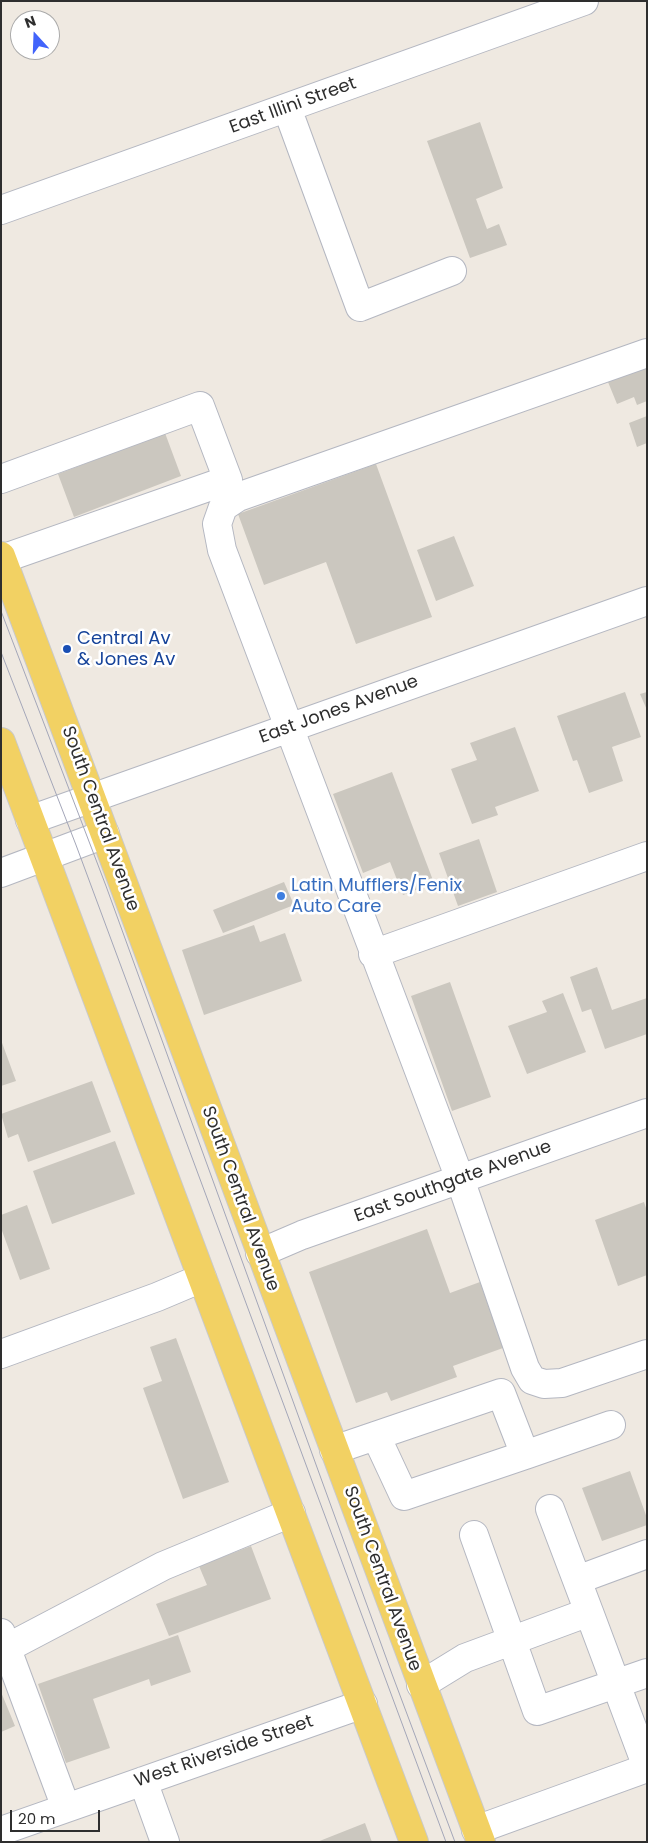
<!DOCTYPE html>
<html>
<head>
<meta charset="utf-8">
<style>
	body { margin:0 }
	#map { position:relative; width:648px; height:1843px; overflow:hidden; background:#efe9e1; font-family:Poppins,sans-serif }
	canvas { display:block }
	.frame { position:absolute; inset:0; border:2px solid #2e2e2e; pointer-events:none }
	.north { position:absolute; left:10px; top:10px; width:50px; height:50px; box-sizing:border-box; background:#fff; border:1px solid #ababab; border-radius:50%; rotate:340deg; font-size:14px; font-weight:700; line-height:20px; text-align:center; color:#2e2e2e }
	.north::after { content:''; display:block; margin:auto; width:18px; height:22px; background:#4264fb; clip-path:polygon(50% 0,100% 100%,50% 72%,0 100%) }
	.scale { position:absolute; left:10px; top:1810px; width:90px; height:22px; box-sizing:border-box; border:2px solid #2e2e2e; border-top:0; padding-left:6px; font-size:15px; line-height:18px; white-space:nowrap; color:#2e2e2e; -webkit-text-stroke:4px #fff; paint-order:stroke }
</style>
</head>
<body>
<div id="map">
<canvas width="648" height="1843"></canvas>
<div class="frame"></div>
<div class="north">N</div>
<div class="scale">20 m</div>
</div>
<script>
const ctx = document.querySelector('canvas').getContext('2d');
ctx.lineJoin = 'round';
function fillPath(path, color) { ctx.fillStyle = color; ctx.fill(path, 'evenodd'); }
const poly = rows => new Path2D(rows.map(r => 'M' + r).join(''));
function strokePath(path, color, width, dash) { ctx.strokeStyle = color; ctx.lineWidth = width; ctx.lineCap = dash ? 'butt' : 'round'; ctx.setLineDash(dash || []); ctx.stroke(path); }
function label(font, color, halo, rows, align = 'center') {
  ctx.font = font + ' Poppins,sans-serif'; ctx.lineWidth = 5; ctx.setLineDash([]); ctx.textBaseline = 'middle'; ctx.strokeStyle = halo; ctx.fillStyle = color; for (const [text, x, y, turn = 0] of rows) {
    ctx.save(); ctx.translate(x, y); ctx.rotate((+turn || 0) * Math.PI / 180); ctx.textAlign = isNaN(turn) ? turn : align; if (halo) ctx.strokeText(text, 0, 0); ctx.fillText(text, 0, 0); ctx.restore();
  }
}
fillPath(poly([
	[480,122,503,188,476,199,487,229,499,224,507,245,470,258,427,141],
	[647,366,647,401,637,405,634,397,617,404,608,382],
	[647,416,647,443,637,447,629,423],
	[165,433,181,476,74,517,58,474],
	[376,464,432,617,356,644,326,562,264,585,238,514],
	[454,536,474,586,436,601,417,550],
	[625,692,641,737,612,747,623,781,589,793,577,760,573,761,557,716],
	[647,692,647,710,640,694],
	[515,727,539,791,495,807,498,815,472,824,451,769,477,760,470,743],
	[392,772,434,883,403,895,390,862,363,873,333,794],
	[479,839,497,892,458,906,439,853],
	[284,882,294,905,223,933,213,910],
	[254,925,260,942,285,933,302,981,204,1015,182,950],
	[597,967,612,1010,647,998,647,1034,605,1049,591,1009,582,1012,570,977],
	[450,982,491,1097,452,1111,411,996],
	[563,993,586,1052,527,1074,508,1026,547,1012,542,1001],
	[1,1040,16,1081,1,1086],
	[92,1081,111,1132,28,1162,18,1134,8,1138,1,1114],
	[115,1141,135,1194,52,1224,33,1171],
	[644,1202,647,1211,647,1275,618,1286,595,1220],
	[27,1205,50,1269,20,1280,1,1228,1,1215],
	[427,1229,450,1293,480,1282,503,1348,453,1366,457,1377,391,1401,387,1392,356,1403,309,1272],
	[176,1338,229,1482,183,1499,143,1388,162,1381,150,1347],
	[630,1471,647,1518,647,1525,602,1541,582,1488],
	[251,1546,271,1599,169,1636,156,1604,207,1585,199,1566],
	[178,1635,191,1672,151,1686,149,1679,93,1699,110,1748,66,1763,38,1684],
	[1,1692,15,1726,1,1732],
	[365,1823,372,1842,317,1842]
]), '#cbc7bf');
const minor = poly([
	[287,108,360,307,452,271],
	[1,210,584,1],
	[647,353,238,497,223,507,217,524,222,550,460,1179,525,1368,532,1380,544,1384,562,1383,647,1354],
	[1,479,200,406,228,480,2,559],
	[30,820,647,601],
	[1,873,105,834],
	[373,954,647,856],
	[260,1253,302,1235,647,1113],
	[1,1354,157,1297,202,1278],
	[334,1450,501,1393,525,1455,404,1496,376,1436],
	[525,1455,611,1425],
	[550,1509,589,1612],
	[474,1535,537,1711,647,1673],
	[577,1580,647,1554],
	[1,1633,66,1808],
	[7,1648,163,1566,291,1513],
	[421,1685,465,1658,589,1612,647,1767],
	[143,1781,165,1842],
	[476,1830,647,1768],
	[1,1831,363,1704]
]);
const major = poly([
	[1,556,481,1842],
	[1,742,414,1842]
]);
strokePath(minor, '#b4b7c1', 30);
strokePath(major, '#c9c9c9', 30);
strokePath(minor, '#fff', 28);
strokePath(major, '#f2d163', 28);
strokePath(poly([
	[1,611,106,886,392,1674,455,1842],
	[1,652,76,845,446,1842]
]), '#a3a6b8', 1);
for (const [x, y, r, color] of [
	[67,649,5,"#1a4fb4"],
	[281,896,5,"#3f7fe0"]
]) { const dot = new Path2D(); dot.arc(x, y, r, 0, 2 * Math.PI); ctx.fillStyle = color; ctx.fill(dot); strokePath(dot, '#fff', 2); }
label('18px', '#2e2e2e', '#fff', [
	["East Illini Street",293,106,-20],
	["East Jones Avenue",339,710,-20],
	["South Central Avenue",100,819,70],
	["East Southgate Avenue",453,1182,-20],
	["South Central Avenue",240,1199,70],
	["South Central Avenue",382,1579,70],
	["West Riverside Street",224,1752,-19]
]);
label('18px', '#164399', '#fff', [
	["Central Av",77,639],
	["& Jones Av",77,660]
], 'left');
label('18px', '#366cbe', '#fff', [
	["Latin Mufflers/Fenix",291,886],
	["Auto Care",291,907]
], 'left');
</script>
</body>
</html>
